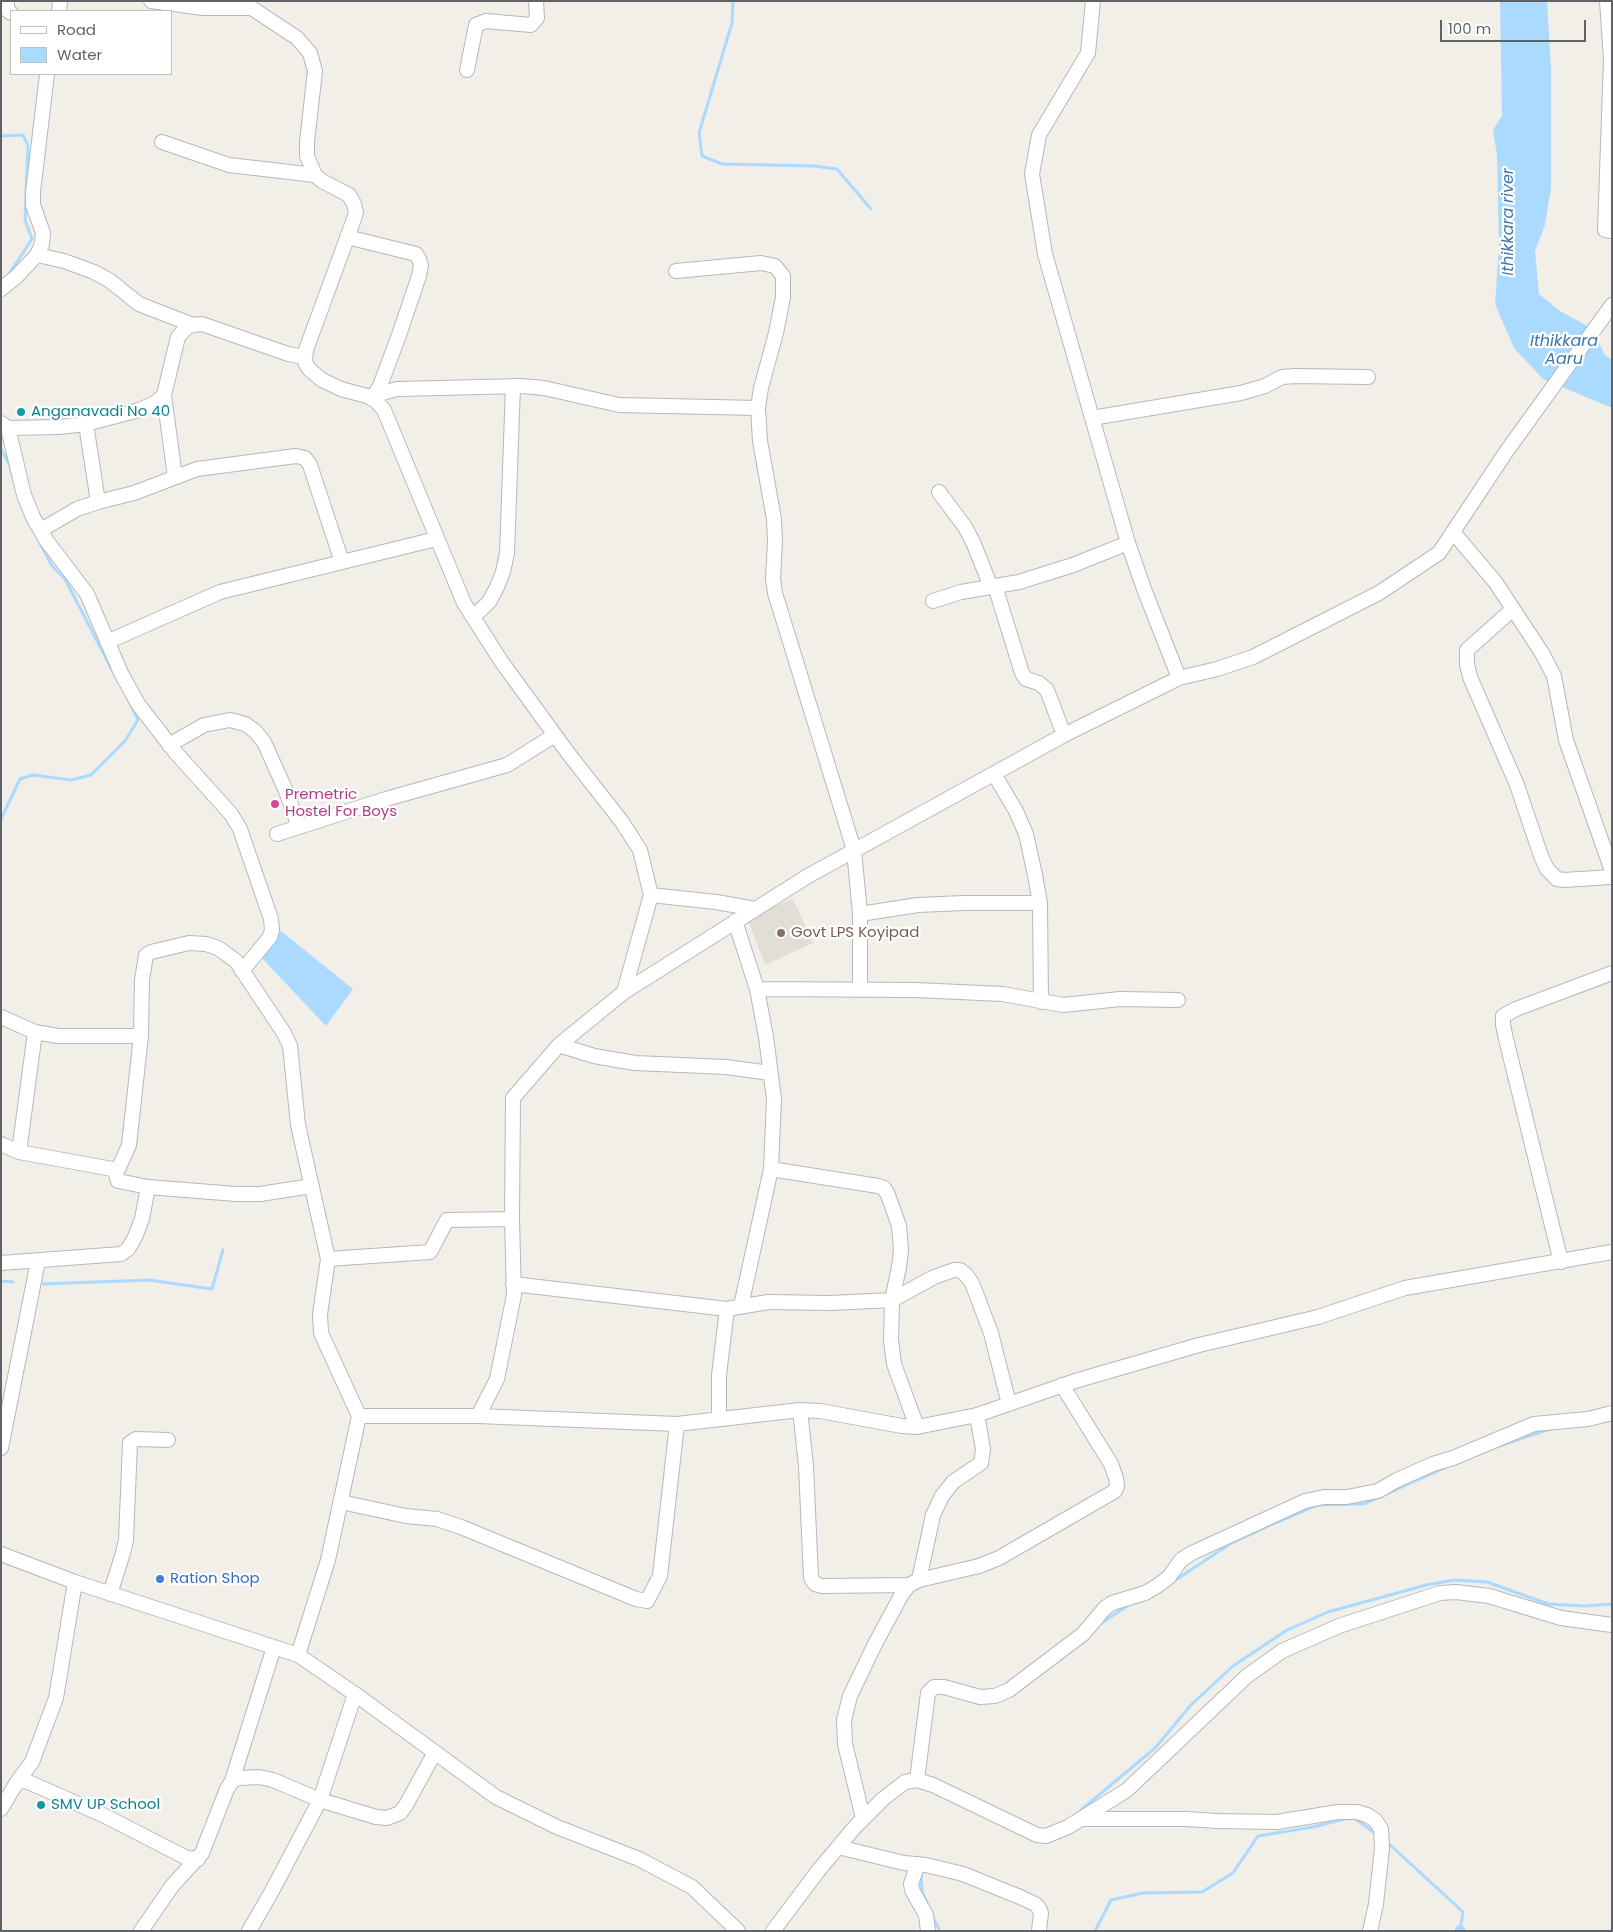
<!DOCTYPE html>
<html>
<head>
<meta charset="utf-8">
<style>
	body { margin:0 }
	#map { position:relative; width:1613px; height:1932px; overflow:hidden; background:#f1efe8; font-family:Poppins,sans-serif }
	canvas { display:block }
	.frame { position:absolute; inset:0; border:2px solid #5f6368; pointer-events:none }
	.legend { position:absolute; left:10px; top:10px; width:162px; height:65px; box-sizing:border-box; background:#fff; border:1px solid #bfc1c3; margin:0; padding:6px 9px; list-style:none; font-size:15px; color:#5f6368 }
	.legend li { display:flex; align-items:center; gap:10px; height:25px }
	.legend b { width:25px; border:1px solid #bfc1c3 }
	.scale { position:absolute; left:1440px; top:20px; width:146px; height:22px; box-sizing:border-box; border:2px solid #5f6368; border-top:0; padding-left:6px; font-size:15px; line-height:18px; white-space:nowrap; color:#5f6368; -webkit-text-stroke:4px #fff; paint-order:stroke }
</style>
</head>
<body>
<div id="map">
<canvas width="1613" height="1932"></canvas>
<div class="frame"></div>
<ul class="legend">
<li><b style="height:6px;background:#fff"></b>Road</li>
<li><b style="height:14px;background:#aadaff"></b>Water</li>
</ul>
<div class="scale">100 m</div>
</div>
<script>
const ctx = document.querySelector('canvas').getContext('2d');
ctx.lineJoin = 'round';
function fillPath(path, color) { ctx.fillStyle = color; ctx.fill(path, 'evenodd'); }
const poly = rows => new Path2D(rows.map(r => 'M' + r).join(''));
function strokePath(path, color, width, dash) { ctx.strokeStyle = color; ctx.lineWidth = width; ctx.lineCap = dash ? 'butt' : 'round'; ctx.setLineDash(dash || []); ctx.stroke(path); }
function label(font, color, halo, rows, align = 'center') {
  ctx.font = font + ' Poppins,sans-serif'; ctx.lineWidth = 4.5; ctx.setLineDash([]); ctx.textBaseline = 'middle'; ctx.strokeStyle = halo; ctx.fillStyle = color; for (const [text, x, y, turn = 0] of rows) {
    ctx.save(); ctx.translate(x, y); ctx.rotate((+turn || 0) * Math.PI / 180); ctx.textAlign = isNaN(turn) ? turn : align; if (halo) ctx.strokeText(text, 0, 0); ctx.fillText(text, 0, 0); ctx.restore();
  }
}
fillPath(poly([
	[792,899,797,907,813,943,765,965,747,918]
]), '#e1ded6');
fillPath(poly([
	[1500,1,1547,1,1551,67,1551,188,1545,225,1535,251,1539,294,1560,311,1591,328,1605,355,1612,360,1612,408,1543,379,1514,348,1495,304,1499,248,1497,155,1493,130,1502,116],
	[281,931,353,989,326,1026,260,956]
]), '#aadaff');
strokePath(poly([
	[733,1,732,23,699,133,702,156,722,164,814,166,837,169,871,209],
	[1,136,23,135,28,146,25,220,32,239,9,274],
	[1,449,10,466,13,478],
	[40,543,52,566,65,579,112,670],
	[1,819,20,779,33,775,71,780,91,775,125,741,138,720,127,697],
	[1,1281,13,1282],
	[43,1284,149,1280,212,1289,223,1250],
	[1496,1447,1550,1429],
	[1171,1583,1230,1544,1275,1523,1317,1505,1364,1504,1451,1465],
	[1100,1624,1130,1604],
	[1081,1810,1155,1748,1191,1705,1233,1666,1287,1630,1328,1612,1426,1585,1454,1580,1487,1582,1548,1604,1585,1606,1612,1604],
	[1388,1843,1463,1912,1460,1930],
	[921,1875,922,1892,927,1903],
	[932,1916,940,1931],
	[1095,1931,1111,1900,1143,1893,1202,1892,1233,1873,1258,1836,1313,1827,1353,1817,1376,1834]
]), '#aadaff', 3);
strokePath(poly([
	[1460,1930,1461,1931]
]), '#aadaff', 10);
const minor = poly([
	[7,1,7,10,11,13],
	[151,1,203,8,250,8],
	[241,1,297,38,310,53,315,71,307,142,307,156,315,175,322,181,349,195,354,204,356,212,354,219,306,350,305,362,309,369,322,380,341,389,367,396,375,400,384,410,464,603,501,661,568,753,622,822,640,850,651,895,624,992],
	[1093,1,1088,53,1039,135,1032,174,1045,254,1128,543,1144,589,1179,678],
	[1607,1,1611,60,1605,230,1612,231],
	[59,11,60,1],
	[467,70,476,25,486,21,531,25,537,18,536,1],
	[162,142,229,165,315,175],
	[347,237,416,254,419,259,421,266,419,276,399,335,380,386,372,399],
	[37,255,64,261,94,272,109,280,139,304,193,325],
	[676,271,761,263,775,266,783,276,783,297,776,333,761,388,758,408,760,441,774,519,775,541,773,579,775,593,854,850,860,914,860,990],
	[1,289,16,277,37,255,42,244,43,233,33,205,33,192,47,74],
	[164,395,175,477],
	[375,400,382,393,397,389,522,386,544,388,619,405,758,408],
	[1092,418,1241,393,1265,386,1282,377,1295,376,1368,377],
	[1,423,8,428,24,495,33,517,46,540,87,594,121,673,138,704,176,753,231,814,240,829,271,919,272,930,270,937,242,971],
	[86,424,98,502],
	[8,428,59,427,86,424,139,410,155,403,164,395,178,337,187,327,193,325,202,324,288,354,304,357],
	[939,492,965,527,973,542,991,587],
	[41,530,77,509,98,502,134,493,197,469,296,456,305,458,310,465,342,562],
	[1453,532,1496,583,1542,653,1554,676,1566,740,1612,871],
	[995,586,1022,673,1026,679,1039,683,1047,690,1064,735],
	[933,601,961,592,1019,582,1073,565,1128,543],
	[1513,609,1467,650,1467,664,1470,677,1517,785,1541,856,1547,869,1557,879,1564,880,1612,877],
	[473,617,489,602,497,587,503,572,507,553,513,386],
	[107,642,220,592,436,539],
	[169,745,204,725,230,720,245,724,255,731,264,742,286,791,299,827],
	[994,774,1016,811,1026,834,1035,875,1040,903,1041,1002],
	[277,834,386,799,507,765,555,735],
	[651,895,716,902,756,909],
	[860,914,918,905,964,903,1040,903],
	[735,921,757,989,766,1037,774,1099,771,1169,741,1306],
	[757,989,915,990,1003,994,1063,1005,1120,999,1178,1000],
	[1,1017,35,1032,58,1036,141,1036,142,980,146,955,151,952,189,943,206,944,218,948,236,961,284,1033,290,1046,298,1125,328,1259,320,1314,321,1333,359,1416],
	[141,1036,129,1145,116,1174,118,1181,148,1187,236,1194,260,1194,312,1186],
	[559,1045,594,1056,635,1063,726,1067,770,1073],
	[1,1144,19,1152,118,1170],
	[19,1152,35,1032],
	[771,1169,878,1186,884,1188,888,1195,899,1226,901,1250,899,1267,892,1300,891,1340,894,1364,917,1427],
	[328,1259,430,1252,447,1220,512,1219],
	[1561,1262,1506,1039,1503,1025,1503,1016,1516,1009,1612,973],
	[1,1263,121,1254,128,1249,135,1237,142,1219,148,1187],
	[513,1284,727,1309,768,1302,830,1303,892,1300,934,1277,954,1270,960,1270,966,1275,972,1283,991,1333,1009,1404],
	[800,1410,806,1466,811,1578,815,1584,822,1586,909,1585],
	[478,1416,677,1424,800,1410,820,1411,902,1426,917,1427,977,1415,1075,1381,1199,1345,1318,1317,1405,1288,1612,1252],
	[719,1418,719,1375,727,1309],
	[1,1448,38,1261],
	[341,1502,406,1516,437,1519,461,1527,636,1599,647,1601,660,1576,677,1424],
	[1,1554,75,1582,298,1655,328,1560,359,1416,478,1416,497,1379,514,1295,512,1219,513,1098,559,1045,624,992,808,876,1064,735,1179,678,1217,669,1253,657,1379,593,1439,553,1506,452,1612,305],
	[919,1580,933,1515,942,1496,953,1482,981,1463,983,1449,977,1415],
	[110,1594,123,1553,126,1540,130,1443,136,1439,168,1440],
	[298,1655,355,1694,496,1797,557,1827,639,1859,692,1887,738,1931],
	[917,1780,928,1693,934,1687,944,1687,980,1697,995,1696,1009,1690,1083,1634,1105,1608,1112,1603,1145,1593,1157,1586,1169,1577,1181,1560,1192,1553,1305,1501,1324,1497,1347,1497,1378,1491,1397,1480,1433,1464,1453,1458,1534,1424,1588,1419,1612,1413],
	[232,1781,274,1647],
	[17,1782,32,1762,56,1698,75,1582],
	[1,1809,17,1782,26,1781,103,1815,187,1858,198,1859],
	[863,1818,845,1744,844,1720,850,1696,875,1644,902,1594,909,1585,919,1580,979,1566,999,1558,1115,1491,1117,1486,1116,1478,1111,1464,1062,1385],
	[1081,1819,1185,1819,1218,1821,1277,1822,1338,1812,1357,1812,1367,1815,1375,1820,1381,1829,1382,1848,1376,1904,1370,1931],
	[838,1847,904,1863,926,1865,963,1874,1020,1897,1035,1904,1039,1908,1041,1913,1039,1931],
	[918,1864,911,1884,912,1890,926,1915,928,1931],
	[141,1931,172,1886,202,1853,227,1789,232,1781,239,1778,259,1777,273,1780,320,1800,376,1817,387,1818,400,1813,406,1805,435,1752],
	[249,1931,272,1891,320,1800,355,1694],
	[773,1931,818,1871,855,1827,884,1798,905,1782,917,1780,933,1785,1037,1835,1046,1836,1068,1827,1127,1790,1247,1676,1282,1651,1339,1626,1440,1593,1456,1592,1489,1596,1561,1618,1612,1625]
]);
strokePath(minor, '#b5b8bc', 16);
strokePath(minor, '#fff', 14);
for (const [x, y, r, color] of [
	[21,412,5,"#0f9aa8"],
	[275,804,5,"#d1479c"],
	[781,933,5,"#8d6e63"],
	[160,1579,5,"#3f7fe0"],
	[41,1805,5,"#0f9aa8"]
]) { const dot = new Path2D(); dot.arc(x, y, r, 0, 2 * Math.PI); ctx.fillStyle = color; ctx.fill(dot); strokePath(dot, '#fff', 2); }
label('15px', '#0d838f', '#fff', [
	["Anganavadi No 40",31,412],
	["SMV UP School",51,1805]
], 'left');
label('15px', '#b23c85', '#fff', [
	["Premetric",285,795],
	["Hostel For Boys",285,812]
], 'left');
label('15px', '#785e54', '#fff', [
	["Govt LPS Koyipad",791,933]
], 'left');
label('15px', '#366cbe', '#fff', [
	["Ration Shop",170,1579]
], 'left');
label('italic 16px', '#4174aa', '#fff', [
	["Ithikkara river",1509,222,-90],
	["Ithikkara",1564,342],
	["Aaru",1564,360]
]);
</script>
</body>
</html>
